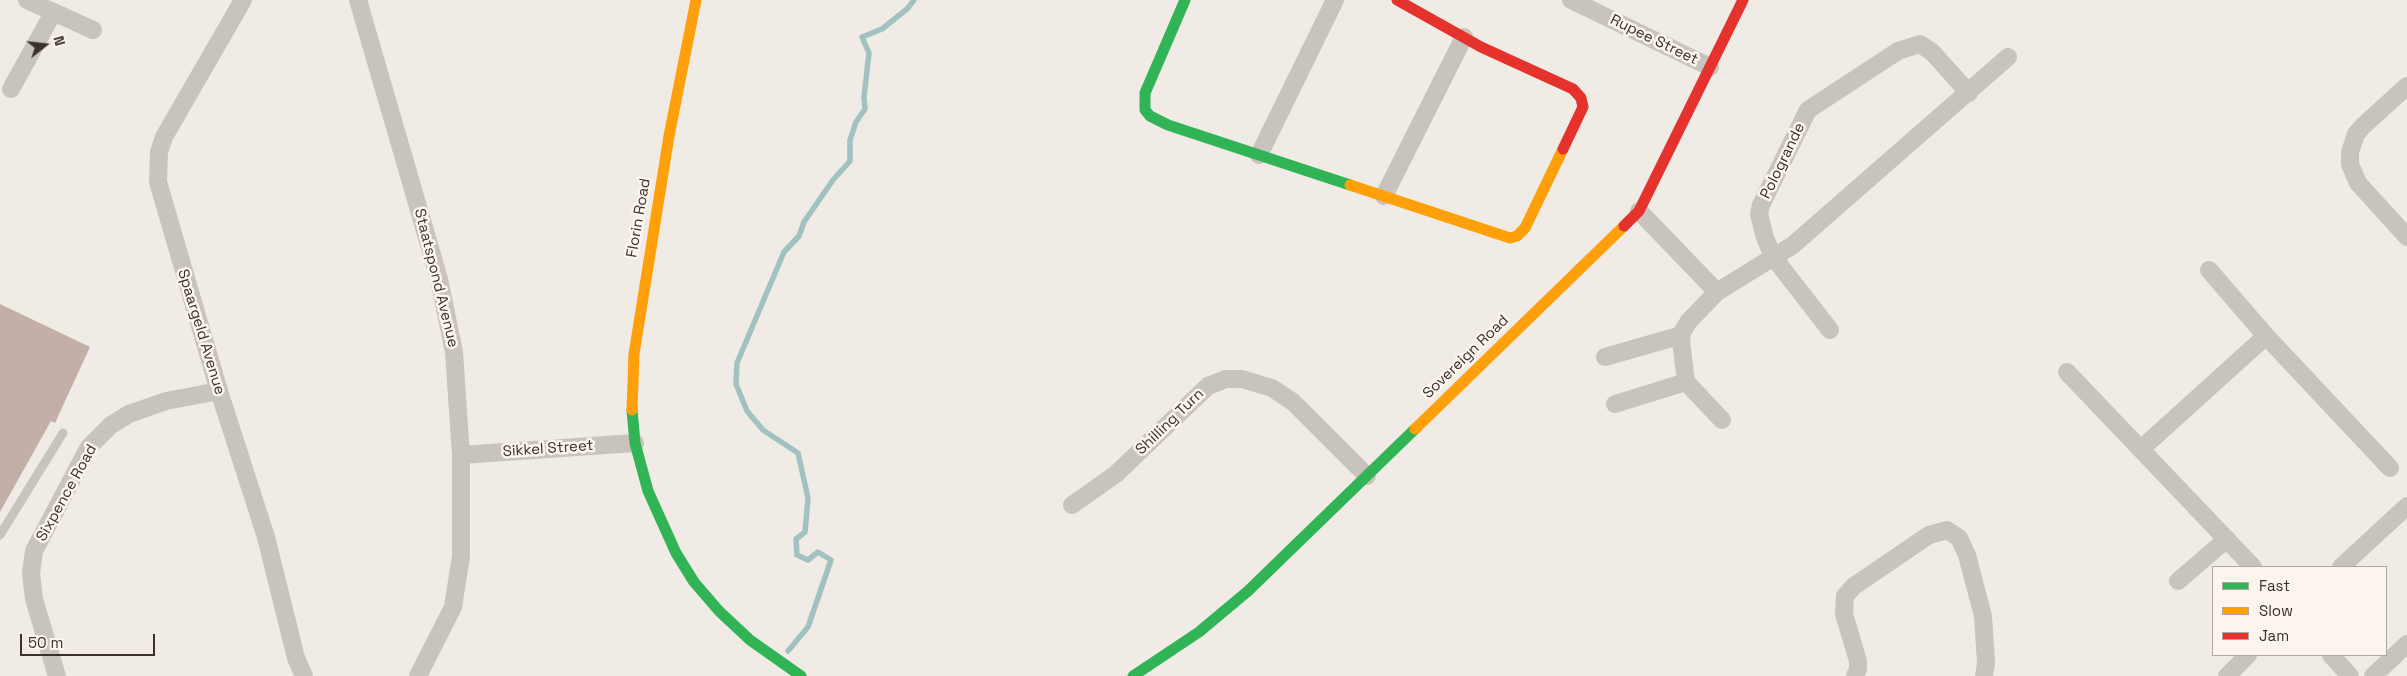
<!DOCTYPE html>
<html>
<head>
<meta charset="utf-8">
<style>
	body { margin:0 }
	#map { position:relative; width:2407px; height:676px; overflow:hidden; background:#f0ebe5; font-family:"Space Grotesk",sans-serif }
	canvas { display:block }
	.legend { position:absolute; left:2212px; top:566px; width:175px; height:90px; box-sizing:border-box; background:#fbf5ee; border:1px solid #aea6a0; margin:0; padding:6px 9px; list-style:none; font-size:15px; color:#3b302b }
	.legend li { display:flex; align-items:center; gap:10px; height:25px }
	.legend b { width:25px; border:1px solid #aea6a0 }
	.north { position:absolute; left:20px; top:20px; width:50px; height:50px; -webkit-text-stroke:4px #fbf5ee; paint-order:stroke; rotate:74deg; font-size:14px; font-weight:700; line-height:20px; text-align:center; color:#3b302b }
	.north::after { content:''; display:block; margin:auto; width:18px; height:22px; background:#3b302b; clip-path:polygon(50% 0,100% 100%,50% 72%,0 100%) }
	.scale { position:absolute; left:20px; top:634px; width:135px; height:22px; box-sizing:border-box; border:2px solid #3b302b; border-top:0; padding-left:6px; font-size:15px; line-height:18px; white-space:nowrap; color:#3b302b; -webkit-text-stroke:4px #fbf5ee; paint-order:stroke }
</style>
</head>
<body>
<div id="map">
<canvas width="2407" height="676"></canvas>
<ul class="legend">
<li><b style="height:6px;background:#30b455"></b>Fast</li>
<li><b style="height:6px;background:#ff9f0a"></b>Slow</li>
<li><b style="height:6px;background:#e5322d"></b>Jam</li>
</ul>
<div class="north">N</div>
<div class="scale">50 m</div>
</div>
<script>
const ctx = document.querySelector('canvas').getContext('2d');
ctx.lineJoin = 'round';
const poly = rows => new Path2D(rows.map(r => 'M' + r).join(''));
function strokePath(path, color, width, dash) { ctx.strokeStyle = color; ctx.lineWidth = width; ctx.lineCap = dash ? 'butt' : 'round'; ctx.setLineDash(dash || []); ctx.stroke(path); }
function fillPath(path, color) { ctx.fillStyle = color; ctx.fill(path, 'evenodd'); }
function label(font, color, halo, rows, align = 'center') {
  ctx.font = font + ' "Space Grotesk",sans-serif'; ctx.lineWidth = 5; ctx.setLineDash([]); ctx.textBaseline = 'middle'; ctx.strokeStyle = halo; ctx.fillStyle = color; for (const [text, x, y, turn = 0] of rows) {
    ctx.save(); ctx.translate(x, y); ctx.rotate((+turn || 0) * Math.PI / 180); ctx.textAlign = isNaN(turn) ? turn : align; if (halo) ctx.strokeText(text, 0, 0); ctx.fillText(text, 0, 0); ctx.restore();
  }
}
strokePath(poly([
	[788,651,808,627,831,560,818,552,808,560,797,555,796,539,805,532,808,498,798,453,763,430,747,411,736,384,737,363,784,252,799,236,804,222,833,180,850,161,850,140,856,122,865,109,864,97,869,53,862,37,882,29,907,9,914,0]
]), '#a1c2c1', 5.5);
fillPath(poly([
	[0,304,90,347,55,423,51,421,0,512]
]), '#c3afa7');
strokePath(poly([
	[0,535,63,433]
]), '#c9c3be', 9);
strokePath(poly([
	[27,0,93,30],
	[243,0,164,137,159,152,158,182,219,391,266,537,296,658,304,676],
	[358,0,439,279,454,352,461,455,461,556,453,607,418,676],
	[1571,0,1710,67],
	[2407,86,2363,126,2356,134,2350,152,2350,164,2358,183,2407,237],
	[11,89,53,13],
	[1259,155,1335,0],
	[1384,196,1464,37],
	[1639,211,1717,292,1793,245,2008,57],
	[2209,270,2266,336,2390,468],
	[1830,330,1774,258,1765,238,1759,214,1761,205,1808,110,1898,51,1920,44,1932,52,1969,93],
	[1605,357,1682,335],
	[2067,372,2253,567],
	[1686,382,1722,420],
	[1615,404,1686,382,1681,341,1682,332,1689,321,1717,292],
	[2141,449,2266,336],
	[461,455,635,443],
	[1072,505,1116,474,1208,386,1226,379,1242,379,1272,388,1293,402,1367,476],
	[2341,567,2407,506],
	[2178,581,2227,539],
	[2331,655,2350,676],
	[57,676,34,599,31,573,34,551,89,447,111,425,129,414,166,401,219,391],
	[1855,676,1858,669,1858,661,1844,614,1845,596,1854,586,1929,535,1947,530,1959,538,1967,555,1983,616,1986,663,1984,676],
	[2227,676,2248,655],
	[2373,676,2407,644]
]), '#c9c3be', 18);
strokePath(poly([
	[1185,0,1145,93,1145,110,1150,116,1168,125,1350,185],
	[632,410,635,443,648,491,676,553,694,582,719,611,750,640,801,676],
	[1133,676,1199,632,1248,591,1415,429]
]), '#30b455', 11);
strokePath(poly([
	[1350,185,1510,238,1517,236,1525,228,1563,149],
	[632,410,634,354,669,136,696,0],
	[1415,429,1624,226]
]), '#ff9f0a', 11);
strokePath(poly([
	[1397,0,1481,47,1573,89,1581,98,1583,107,1563,149],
	[1624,226,1639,211,1743,0]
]), '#e5322d', 11);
label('15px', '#3b302b', '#fbf5ee', [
	["Rupee Street",1654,40,26],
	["Pologrande",1783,161,-64],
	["Florin Road",639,218,-80],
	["Staatspond Avenue",436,278,76],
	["Spaargeld Avenue",201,332,73],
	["Sovereign Road",1466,357,-44],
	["Shilling Turn",1170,422,-44],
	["Sikkel Street",548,449,-4],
	["Sixpence Road",67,493,-61]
]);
</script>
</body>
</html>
